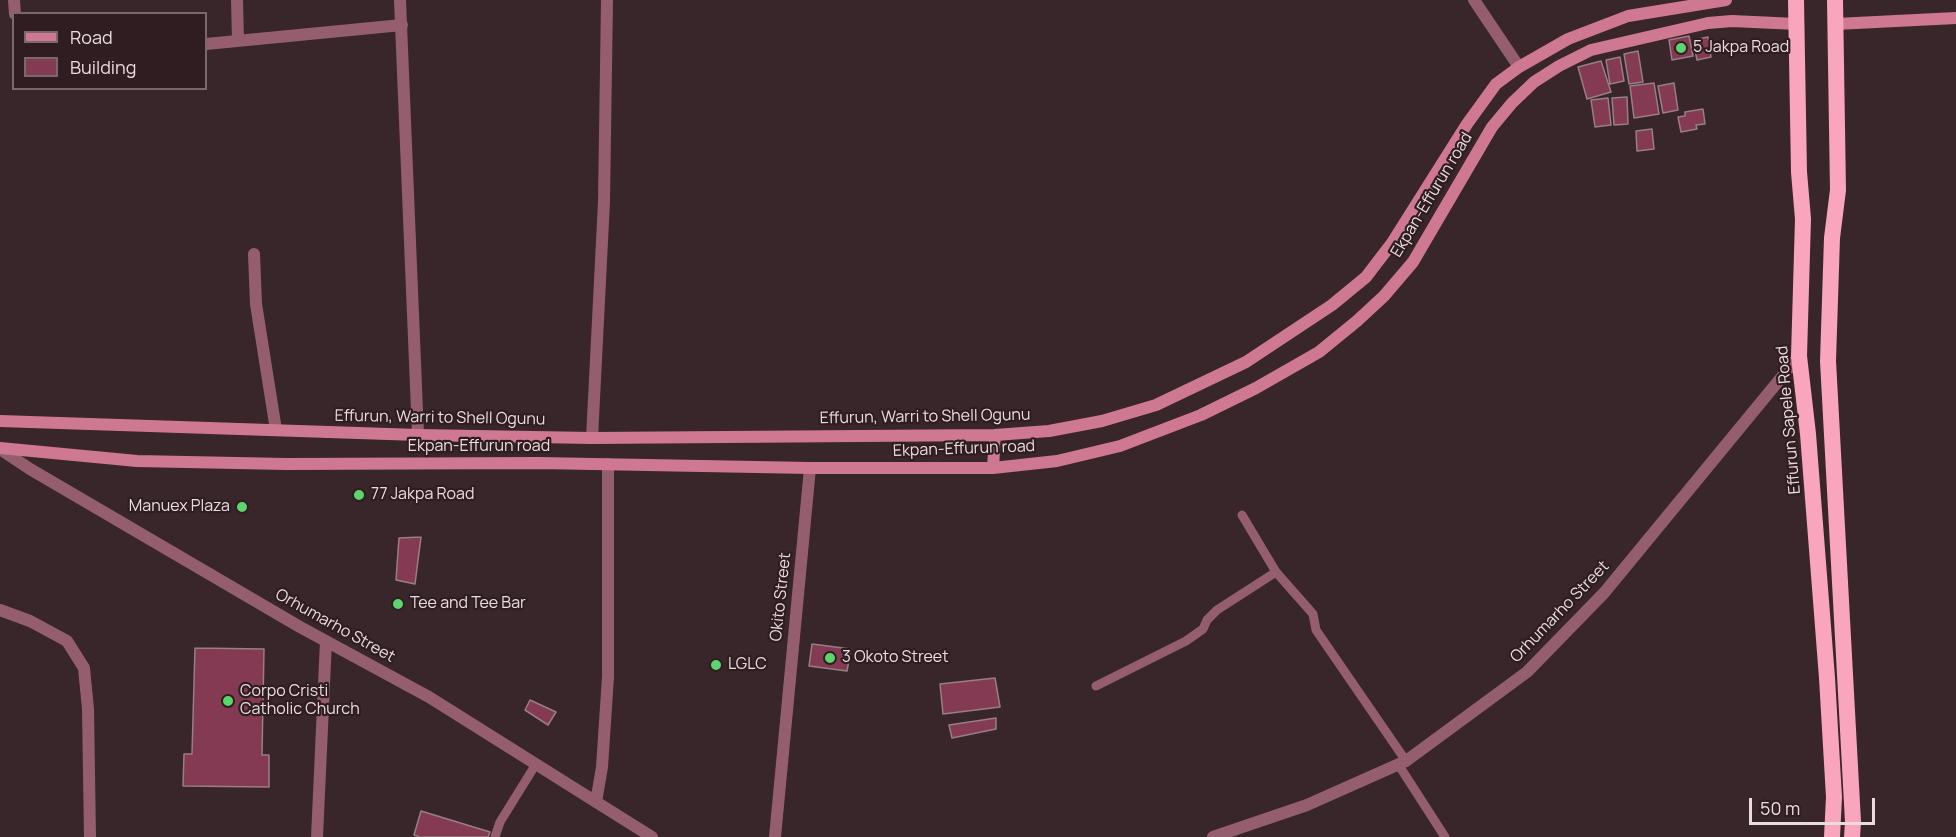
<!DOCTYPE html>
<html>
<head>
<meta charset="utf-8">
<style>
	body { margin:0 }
	#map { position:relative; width:1956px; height:837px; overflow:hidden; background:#39262b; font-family:Manrope,sans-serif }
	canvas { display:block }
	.legend { position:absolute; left:12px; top:12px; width:195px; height:78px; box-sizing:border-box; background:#2f1d22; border:2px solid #79696e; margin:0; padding:8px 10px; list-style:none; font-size:18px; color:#e9dcdf }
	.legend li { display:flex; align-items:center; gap:12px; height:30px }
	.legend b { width:30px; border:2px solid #79696e }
	.scale { position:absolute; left:1749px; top:798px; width:126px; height:27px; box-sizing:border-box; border:3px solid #e9dcdf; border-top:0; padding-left:8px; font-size:18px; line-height:21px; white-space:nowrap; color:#e9dcdf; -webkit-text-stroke:4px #2f1d22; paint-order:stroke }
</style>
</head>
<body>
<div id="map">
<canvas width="1956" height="837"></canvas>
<ul class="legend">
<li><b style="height:8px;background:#cf7892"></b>Road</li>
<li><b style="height:16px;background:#833a52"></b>Building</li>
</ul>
<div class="scale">50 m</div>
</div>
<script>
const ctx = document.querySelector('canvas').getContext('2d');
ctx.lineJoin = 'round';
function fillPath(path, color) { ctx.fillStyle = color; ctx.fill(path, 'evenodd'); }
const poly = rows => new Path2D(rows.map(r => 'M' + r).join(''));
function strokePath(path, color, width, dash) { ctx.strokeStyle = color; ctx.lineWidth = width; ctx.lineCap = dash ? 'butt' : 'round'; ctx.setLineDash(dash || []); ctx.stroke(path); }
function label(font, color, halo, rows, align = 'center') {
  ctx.font = font + ' Manrope,sans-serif'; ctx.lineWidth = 4.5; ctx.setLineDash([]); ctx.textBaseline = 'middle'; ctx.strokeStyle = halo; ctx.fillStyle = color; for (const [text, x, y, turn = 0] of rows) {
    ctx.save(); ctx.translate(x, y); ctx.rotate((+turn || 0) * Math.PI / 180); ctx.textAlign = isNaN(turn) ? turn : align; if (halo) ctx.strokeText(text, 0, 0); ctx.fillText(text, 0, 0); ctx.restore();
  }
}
const building = poly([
	[1689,36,1693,56,1672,60,1669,40,1689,36],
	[1708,37,1711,57,1697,60,1693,40,1708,37],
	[1638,51,1643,82,1629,84,1624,54,1638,51],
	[1620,57,1624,81,1610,84,1606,60,1620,57],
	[1601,61,1611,92,1587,99,1578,67,1601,61],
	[1654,83,1659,114,1634,118,1630,86,1654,83],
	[1674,83,1678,110,1663,113,1658,86,1674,83],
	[1627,97,1628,124,1614,125,1612,98,1627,97],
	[1608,98,1611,125,1595,127,1591,100,1608,98],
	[1703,109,1705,124,1696,125,1697,129,1681,132,1678,117,1685,116,1685,112,1703,109],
	[1652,129,1654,149,1637,151,1636,131,1652,129],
	[421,537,415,584,396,580,399,538,421,537],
	[812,644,851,649,847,671,809,666,812,644],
	[195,648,264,649,262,755,269,755,269,787,183,786,184,754,192,754,195,648],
	[995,678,1000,707,943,714,940,684,995,678],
	[530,700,556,712,548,725,525,710,530,700],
	[996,718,996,729,952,738,949,725,996,718],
	[421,811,490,832,488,837,420,837,414,835,421,811]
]);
fillPath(building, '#833a52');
strokePath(building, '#977f85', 1.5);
strokePath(poly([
	[1242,515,1276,572,1313,614,1316,630,1406,761],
	[1096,686,1186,641,1203,629,1207,620,1217,610,1276,572],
	[1398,764,1445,837],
	[495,837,500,822,536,764]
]), '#955e6e', 9);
strokePath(poly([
	[14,0,15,14],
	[237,0,238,41],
	[400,0,418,435],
	[1474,0,1519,67],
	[206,44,402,25],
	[254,254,256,304,276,430],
	[592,438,604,202,607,0],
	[0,449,30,469,300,627,429,697,652,837],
	[0,610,30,621,67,641,84,668,88,709,90,837],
	[596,802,602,767,608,677,608,464],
	[317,837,326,641],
	[1213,837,1307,805,1406,761,1527,672,1604,593,1799,356]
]), '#955e6e', 12);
strokePath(poly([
	[775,837,810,468]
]), '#955e6e', 12);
strokePath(poly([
	[1836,24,1956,18],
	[0,421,418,435,592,438,995,435,1049,431,1102,421,1156,405,1246,362,1332,305,1366,277,1392,243,1467,124,1496,84,1519,67,1568,39,1628,16,1726,0],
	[0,448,137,461,286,464,539,463,810,468,993,468,1057,461,1120,446,1201,415,1256,388,1319,352,1357,321,1384,296,1413,262,1492,127,1512,103,1534,82,1559,66,1591,50,1708,23,1732,21,1797,24],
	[993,468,995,435]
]), '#cf7892', 12);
strokePath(poly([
	[1796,0,1799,172,1803,219,1799,356,1808,434,1827,678,1834,797,1832,837],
	[1835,0,1838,190,1832,238,1828,361,1853,822,1852,837]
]), '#f8a5bd', 16);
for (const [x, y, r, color] of [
	[1681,48,6,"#5cd56d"],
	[359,495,6,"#5cd56d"],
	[242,507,6,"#5cd56d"],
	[398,604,6,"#5cd56d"],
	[830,658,6,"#5cd56d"],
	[716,665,6,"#5cd56d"],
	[228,701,6,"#5cd56d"]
]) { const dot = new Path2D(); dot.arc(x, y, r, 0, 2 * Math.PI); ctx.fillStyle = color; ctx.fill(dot); strokePath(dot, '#2f1d22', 2); }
label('16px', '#e9dcdf', '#2f1d22', [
	["5 Jakpa Road",1693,48],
	["77 Jakpa Road",371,495],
	["Manuex Plaza",230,507,"right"],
	["Tee and Tee Bar",410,604],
	["3 Okoto Street",842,658],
	["LGLC",728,665],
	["Corpo Cristi",240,692],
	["Catholic Church",240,710]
], 'left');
label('16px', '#e9dcdf', '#2f1d22', [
	["Ekpan-Effurun road",1432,195,-59],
	["Effurun, Warri to Shell Ogunu",925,417,-1],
	["Effurun, Warri to Shell Ogunu",440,418,1],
	["Effurun Sapele Road",1789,420,-95],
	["Ekpan-Effurun road",479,447],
	["Ekpan-Effurun road",964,449,-2],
	["Okito Street",781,597,-84],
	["Orhumarho Street",1560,612,-46],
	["Orhumarho Street",335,626,29]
]);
</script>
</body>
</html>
